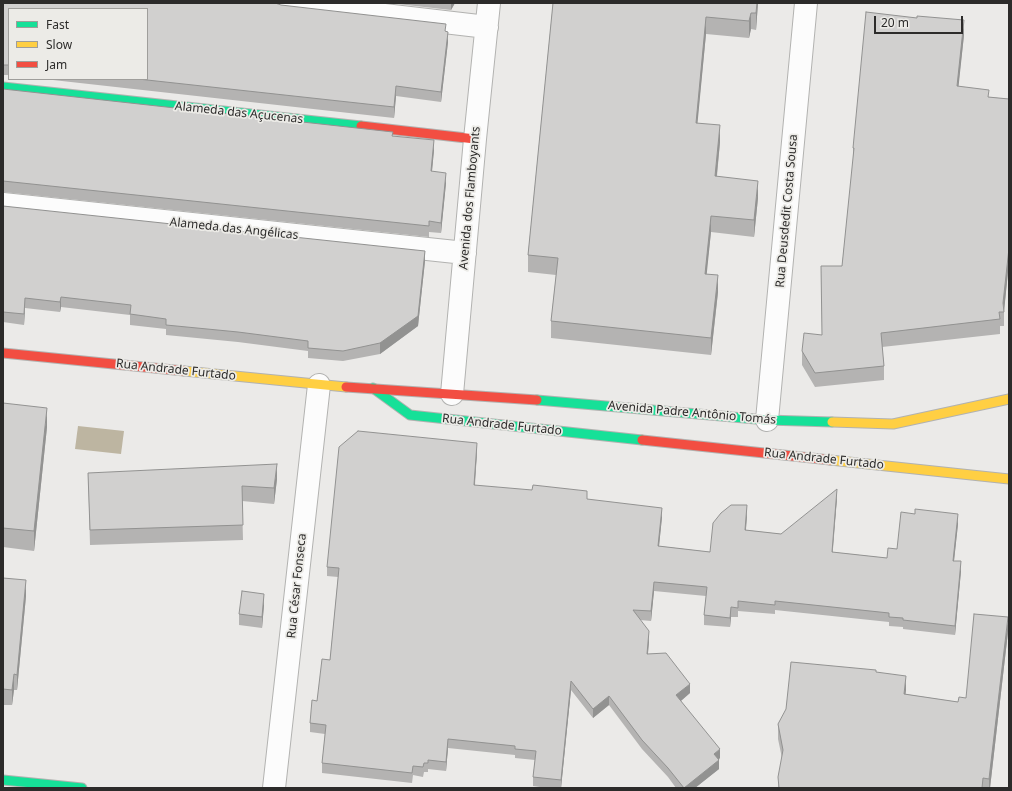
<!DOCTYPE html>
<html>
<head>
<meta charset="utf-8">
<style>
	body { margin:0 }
	#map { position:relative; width:1012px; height:791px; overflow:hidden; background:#ebeae8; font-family:"Noto Sans",sans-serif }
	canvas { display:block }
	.frame { position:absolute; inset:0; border:4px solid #2c2b2a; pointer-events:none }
	.legend { position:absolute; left:8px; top:8px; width:140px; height:72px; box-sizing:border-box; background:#ecebe7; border:1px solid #9f9e9b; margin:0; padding:5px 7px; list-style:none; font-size:12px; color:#2c2b2a }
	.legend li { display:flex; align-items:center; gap:8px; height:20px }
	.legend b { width:20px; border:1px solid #9f9e9b }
	.scale { position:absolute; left:874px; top:16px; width:89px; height:18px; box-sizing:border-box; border:2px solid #2c2b2a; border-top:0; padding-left:5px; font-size:12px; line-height:14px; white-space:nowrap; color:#2c2b2a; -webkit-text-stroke:3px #ecebe7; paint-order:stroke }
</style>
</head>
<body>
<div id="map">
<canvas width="1012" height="791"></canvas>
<div class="frame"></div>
<ul class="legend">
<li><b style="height:5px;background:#16e098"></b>Fast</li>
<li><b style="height:5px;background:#ffcf43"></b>Slow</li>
<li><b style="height:5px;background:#f24e42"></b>Jam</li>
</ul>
<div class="scale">20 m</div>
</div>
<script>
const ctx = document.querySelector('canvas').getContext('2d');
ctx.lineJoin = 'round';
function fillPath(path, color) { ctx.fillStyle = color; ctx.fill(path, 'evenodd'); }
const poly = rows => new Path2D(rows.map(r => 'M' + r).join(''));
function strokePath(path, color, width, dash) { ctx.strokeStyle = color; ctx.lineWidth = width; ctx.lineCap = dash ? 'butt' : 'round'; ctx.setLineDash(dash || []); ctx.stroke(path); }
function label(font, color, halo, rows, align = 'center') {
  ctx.font = font + ' "Noto Sans",sans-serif'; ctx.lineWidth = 3.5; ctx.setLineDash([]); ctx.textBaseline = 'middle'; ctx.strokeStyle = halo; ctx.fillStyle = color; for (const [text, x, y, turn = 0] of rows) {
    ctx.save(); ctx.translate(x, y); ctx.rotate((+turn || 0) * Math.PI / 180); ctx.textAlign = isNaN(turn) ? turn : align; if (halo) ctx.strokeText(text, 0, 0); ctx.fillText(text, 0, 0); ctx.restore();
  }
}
fillPath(poly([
	[78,426,124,431,121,454,75,449]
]), '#bdb5a1');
const street = poly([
	[282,3,487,27],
	[3,204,465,253],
	[452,394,475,139,489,3],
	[767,420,806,3],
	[274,788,319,385]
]);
const fast = poly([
	[3,87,361,126],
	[373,388,410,415,642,440],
	[537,400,767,420,832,422],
	[3,780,82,788]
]);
const slow = poly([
	[184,371,346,387],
	[832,422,893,424,1009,399],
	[830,460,1009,479]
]);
const jam = poly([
	[361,126,475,139],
	[3,353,184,371],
	[346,387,537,400],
	[642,440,830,460]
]);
strokePath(street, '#b2b2b0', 24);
strokePath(fast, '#b2b2b0', 11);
strokePath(slow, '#b2b2b0', 11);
strokePath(jam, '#b2b2b0', 11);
strokePath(street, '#fcfcfc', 22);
strokePath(fast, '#16e098', 9);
strokePath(slow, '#ffcf43', 9);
strokePath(jam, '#f24e42', 9);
fillPath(poly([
	[3,3,281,5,446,31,448,42,441,102,396,96,394,118,44,79,147,79,9,9,9,75,3,75],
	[389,3,455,3,451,10],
	[553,3,758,3,756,30,751,29,749,38,706,34,697,123,720,142,717,176,758,198,754,237,711,232,706,274,718,292,711,355,551,338,551,321,556,275,528,272,528,255],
	[964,35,958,87,989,97,1009,99,1009,262,1004,310,1004,326,1000,326,1000,334,882,347,884,366,884,380,815,387,802,365,802,351,822,335,821,266,842,266,853,162,853,148],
	[3,89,393,136,434,150,432,171,446,183,441,233,429,232,429,237,3,192],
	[3,206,425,261,418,326,380,354,343,361,308,358,308,351,238,342,166,335,166,329,130,325,130,315,61,307,60,312,25,308,24,325,3,322],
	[3,403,47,427,34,551,3,547],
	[477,452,475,485,587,500,662,517,659,546,710,552,747,515,746,530,781,534,837,498,832,552,887,558,897,549,958,524,954,561,961,571,955,635,903,629,903,627,889,626,889,622,775,610,775,614,738,611,738,617,731,617,730,627,704,625,704,615,706,596,654,591,651,621,640,620,649,641,648,654,690,693,681,701,720,758,719,759,719,769,695,788,676,788,668,777,642,749,609,705,593,718,571,690,561,788,547,788,533,786,533,777,535,760,515,758,515,755,448,748,446,771,428,769,428,772,424,772,423,777,413,775,412,783,322,773,322,763,325,734,310,732,310,723,330,660,338,577,327,576,327,567],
	[88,473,277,479,274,504,242,501,243,540,90,545],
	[3,578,26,596,17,690,14,690,12,705,3,705],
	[264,605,262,628,239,625,239,614],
	[1008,632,990,788,778,788,782,758,778,739,778,724,876,672,906,690,905,694,958,702,966,698]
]), '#b4b3b2');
fillPath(poly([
	[451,3,455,3,451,10],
	[757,3,758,3,756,30,756,13],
	[751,13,751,29,749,38,749,21],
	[706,17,706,34,696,139,696,123],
	[964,20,964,35,957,101,957,86],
	[448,32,448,42,441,102,441,92],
	[396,86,396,96,394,118,394,107],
	[720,125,720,142,715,193,715,176],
	[434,140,434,150,431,181,431,171],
	[446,173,446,183,441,233,441,223],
	[758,181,758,198,754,237,754,220],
	[711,216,711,232,705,291,705,274],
	[1009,248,1009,262,1004,312,1003,303],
	[425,251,425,261,418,326,380,354,380,343],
	[718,275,718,292,711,355,711,338],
	[61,297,61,307,60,312,60,302],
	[25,298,25,308,24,325,24,314],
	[47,408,47,427,34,551,34,531],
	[477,443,477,452,474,494,474,485],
	[277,464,277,479,274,504,274,488],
	[837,489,837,498,832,561,832,552],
	[747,505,747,515,745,540,745,530],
	[662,508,662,517,658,556,658,546],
	[958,514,958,524,953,570,953,561],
	[961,561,961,571,955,635,955,626],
	[26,580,26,596,17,690,17,675],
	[654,582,654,591,651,621,651,611],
	[264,594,264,605,262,628,262,617],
	[731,607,731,617,730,627,730,618],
	[1008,617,1008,632,990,788,989,788,989,779],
	[649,631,649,641,647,663,647,654],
	[14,674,14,690,12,705,12,690],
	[906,676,906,690,904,709,904,694],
	[571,681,571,690,561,788,561,780],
	[690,684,690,693,676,705,676,695],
	[609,696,609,705,593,718,593,709],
	[448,739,448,748,446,771,446,762],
	[720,749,720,758,714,763,714,754],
	[719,760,719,769,695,788,684,788]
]), '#929291');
const building = poly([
	[3,3,275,3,281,5,446,24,445,31,448,32,441,92,396,86,394,107,138,79,147,79,147,9,9,9,9,65,3,65,3,3],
	[553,3,757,3,756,13,751,13,749,21,706,17,696,123,720,125,715,176,758,181,754,220,711,216,705,274,718,275,711,338,551,321,558,258,528,255,553,3],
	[866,12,917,18,917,16,964,20,957,86,989,90,988,97,1009,99,1009,248,1003,303,1004,312,999,312,1000,319,881,333,884,366,815,373,802,351,804,333,822,335,821,266,842,266,854,148,853,148,866,12],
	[3,89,393,132,392,136,434,140,431,171,446,173,441,223,429,221,429,226,3,181,3,89],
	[3,206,425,251,418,316,380,343,343,351,308,348,308,341,238,332,166,325,166,319,130,314,131,305,61,297,60,302,25,298,24,314,3,312,3,206],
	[3,403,47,408,34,531,3,528,3,403],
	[358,431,477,443,474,485,532,490,533,485,587,491,587,499,662,508,658,546,710,552,713,523,721,513,731,505,747,505,745,530,781,534,837,489,832,552,887,558,888,548,897,549,901,512,915,514,915,509,958,514,953,561,961,561,955,626,903,620,903,618,889,617,889,613,775,601,775,605,738,601,738,608,731,607,730,618,704,615,707,587,654,582,651,611,633,610,649,631,647,654,666,653,690,684,676,695,720,749,714,754,719,760,684,788,668,768,642,740,609,696,593,709,571,681,561,780,533,777,536,751,515,749,515,746,448,739,446,762,428,760,428,763,424,763,423,767,413,766,412,773,322,763,326,725,310,723,312,700,317,701,322,659,330,660,339,568,327,567,339,447,358,431],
	[277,464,274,488,242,486,243,525,90,530,88,473,277,464],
	[3,578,26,580,17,675,14,674,12,690,3,689,3,578],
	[242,591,264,594,262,617,239,614,242,591],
	[974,614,1008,617,989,779,983,778,982,788,779,788,778,777,783,750,778,724,786,709,791,662,876,670,876,672,906,676,904,694,958,702,959,697,966,698,974,614]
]);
fillPath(building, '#d1d0cf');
strokePath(building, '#929291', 1);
label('12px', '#2c2b2a', '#ecebe7', [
	["Alameda das Açucenas",239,113,6],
	["Avenida dos Flamboyants",470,198,-85],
	["Rua Deusdedit Costa Sousa",787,211,-85],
	["Alameda das Angélicas",234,229,6],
	["Rua Andrade Furtado",176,370,6],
	["Avenida Padre Antônio Tomás",692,413,5],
	["Rua Andrade Furtado",502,425,6],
	["Rua Andrade Furtado",824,459,6],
	["Rua César Fonseca",297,586,-84]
]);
</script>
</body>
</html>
